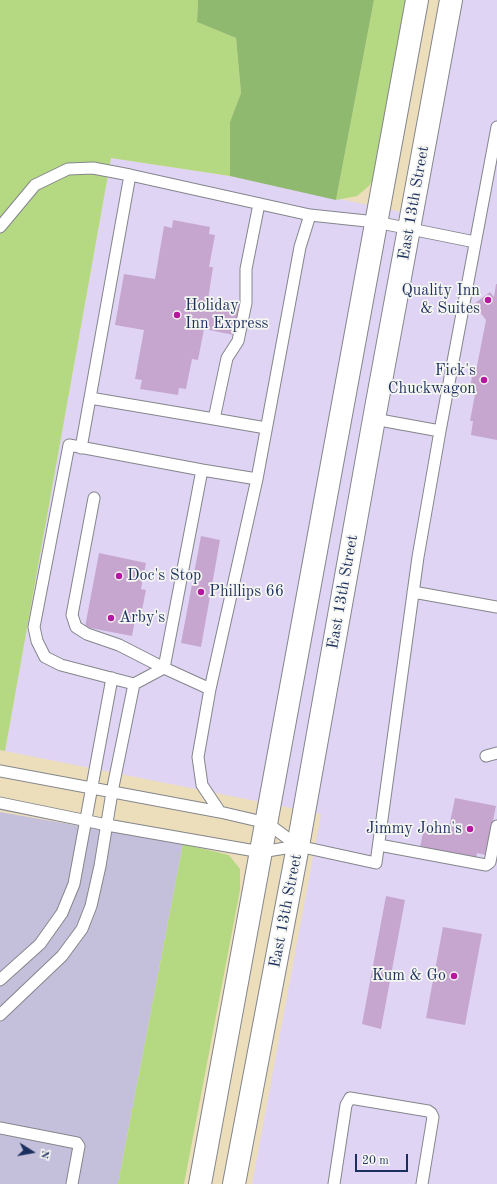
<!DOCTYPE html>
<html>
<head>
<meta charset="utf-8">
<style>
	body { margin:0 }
	#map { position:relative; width:497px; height:1184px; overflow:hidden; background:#ecdeba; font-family:"Old Standard TT",serif }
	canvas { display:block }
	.north { position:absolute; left:12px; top:1132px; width:40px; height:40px; -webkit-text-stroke:3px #f6f6f2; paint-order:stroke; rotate:101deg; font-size:11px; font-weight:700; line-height:16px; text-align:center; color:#1b2f5e }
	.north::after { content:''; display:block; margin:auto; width:14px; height:18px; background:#1b2f5e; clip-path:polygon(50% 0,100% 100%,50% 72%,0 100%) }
	.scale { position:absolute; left:355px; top:1154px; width:53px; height:18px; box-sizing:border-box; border:2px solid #1b2f5e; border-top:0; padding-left:5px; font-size:12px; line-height:14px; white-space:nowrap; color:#1b2f5e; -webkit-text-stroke:3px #f6f6f2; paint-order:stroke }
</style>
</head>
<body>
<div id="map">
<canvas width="497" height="1184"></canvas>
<div class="north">N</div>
<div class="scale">20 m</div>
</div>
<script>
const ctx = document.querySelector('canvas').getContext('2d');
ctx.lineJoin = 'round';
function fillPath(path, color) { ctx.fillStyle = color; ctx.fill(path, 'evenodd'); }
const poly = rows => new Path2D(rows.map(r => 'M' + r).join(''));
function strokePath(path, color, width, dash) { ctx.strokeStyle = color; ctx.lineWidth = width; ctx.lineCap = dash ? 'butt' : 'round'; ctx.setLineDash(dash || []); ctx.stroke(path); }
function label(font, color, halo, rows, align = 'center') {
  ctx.font = font + ' "Old Standard TT",serif'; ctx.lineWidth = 3.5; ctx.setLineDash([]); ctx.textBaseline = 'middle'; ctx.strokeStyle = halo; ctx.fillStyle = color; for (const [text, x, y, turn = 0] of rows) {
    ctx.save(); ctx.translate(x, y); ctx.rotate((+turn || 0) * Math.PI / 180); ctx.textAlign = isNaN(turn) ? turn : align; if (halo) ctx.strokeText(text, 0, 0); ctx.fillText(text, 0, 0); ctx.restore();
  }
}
fillPath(poly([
	[461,0,497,0,497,1184,252,1184,321,814,5,751,111,158,230,176,421,216]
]), '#e0d4f4');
fillPath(poly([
	[0,812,183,844,118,1184,0,1184]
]), '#c4c0db');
fillPath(poly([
	[0,0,198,0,197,22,236,38,241,93,230,122,230,176,111,158,5,751,0,750],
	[374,0,408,0,376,176,369,186,357,196,336,200],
	[183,844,229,855,240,869,240,890,184,1184,118,1184]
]), '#b5d982');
fillPath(poly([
	[198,0,374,0,336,200,230,176,230,122,241,93,236,38,197,22]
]), '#90b970');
fillPath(poly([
	[173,220,210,227,209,234,215,235,209,267,213,267,208,300,239,305,234,335,204,329,198,360,192,359,186,389,179,388,178,395,140,389,142,380,135,379,144,330,115,325,124,274,155,279,164,226,172,228],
	[496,284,497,284,497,440,471,435,473,421,470,421,476,389,470,388,473,371,476,371,486,320,474,304,490,292,494,297],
	[201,536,220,540,201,647,181,643],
	[99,553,146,563,141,589,146,590,142,610,137,609,132,636,85,627],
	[455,798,496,806,486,855,477,853,476,859,420,848,424,827,448,832],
	[386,896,405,900,381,1029,362,1024],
	[443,927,482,934,465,1025,426,1018]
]), '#c6a6cf');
const lane = poly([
	[0,227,35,185,68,169,93,168,130,175,310,215,376,222,475,242],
	[90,398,214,419,227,358,238,341,246,303,246,269,259,204],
	[214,419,266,428],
	[374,419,440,431,497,127],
	[81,448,130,175],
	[94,498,72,615,76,627,87,634,119,645,164,668,210,689],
	[413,592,497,607],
	[134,684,61,665,45,657,37,641,34,627,69,445,202,470],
	[486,756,497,753],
	[0,771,220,812,267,823,298,846],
	[0,803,107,825,261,852,298,846,376,863,418,557,440,431],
	[220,812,202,785,198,757,210,689,257,479,300,247,310,215],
	[379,845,486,865,490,862,497,826],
	[0,980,40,944,62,913,74,884,112,678],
	[0,1015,62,956,82,929,91,906,100,866,112,792,134,684,164,668,202,470,257,479],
	[0,1128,77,1143,79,1146,72,1184],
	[334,1184,346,1105,350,1098,428,1111,431,1113,433,1117,422,1184]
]);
const secondary = poly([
	[200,1184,417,0],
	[234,1184,298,846,374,419,451,0]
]);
strokePath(lane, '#84868c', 13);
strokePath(secondary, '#84868c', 24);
strokePath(lane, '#fff', 11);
strokePath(secondary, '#fff', 22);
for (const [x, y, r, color] of [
	[488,300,4,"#b5179e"],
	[177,315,4,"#b5179e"],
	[484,380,4,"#b5179e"],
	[119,576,4,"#b5179e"],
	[201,592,4,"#b5179e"],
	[111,618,4,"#b5179e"],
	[470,829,4,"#b5179e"],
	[454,976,4,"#b5179e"]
]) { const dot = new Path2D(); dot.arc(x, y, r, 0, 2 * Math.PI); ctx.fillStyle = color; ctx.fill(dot); strokePath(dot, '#f6f6f2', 1.5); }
label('16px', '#1b2f5e', '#f6f6f2', [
	["East 13th Street",414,203,-80],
	["East 13th Street",343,592,-80],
	["East 13th Street",286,911,-79]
]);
label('16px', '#1b2f5e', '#f6f6f2', [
	["Quality Inn",480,291],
	["& Suites",480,309],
	["Holiday",185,306,"left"],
	["Inn Express",185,324,"left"],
	["Fick's",476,371],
	["Chuckwagon",476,389],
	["Doc's Stop",127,576,"left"],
	["Phillips 66",209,592,"left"],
	["Arby's",119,618,"left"],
	["Jimmy John's",462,829],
	["Kum & Go",446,976]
], 'right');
</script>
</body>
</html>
